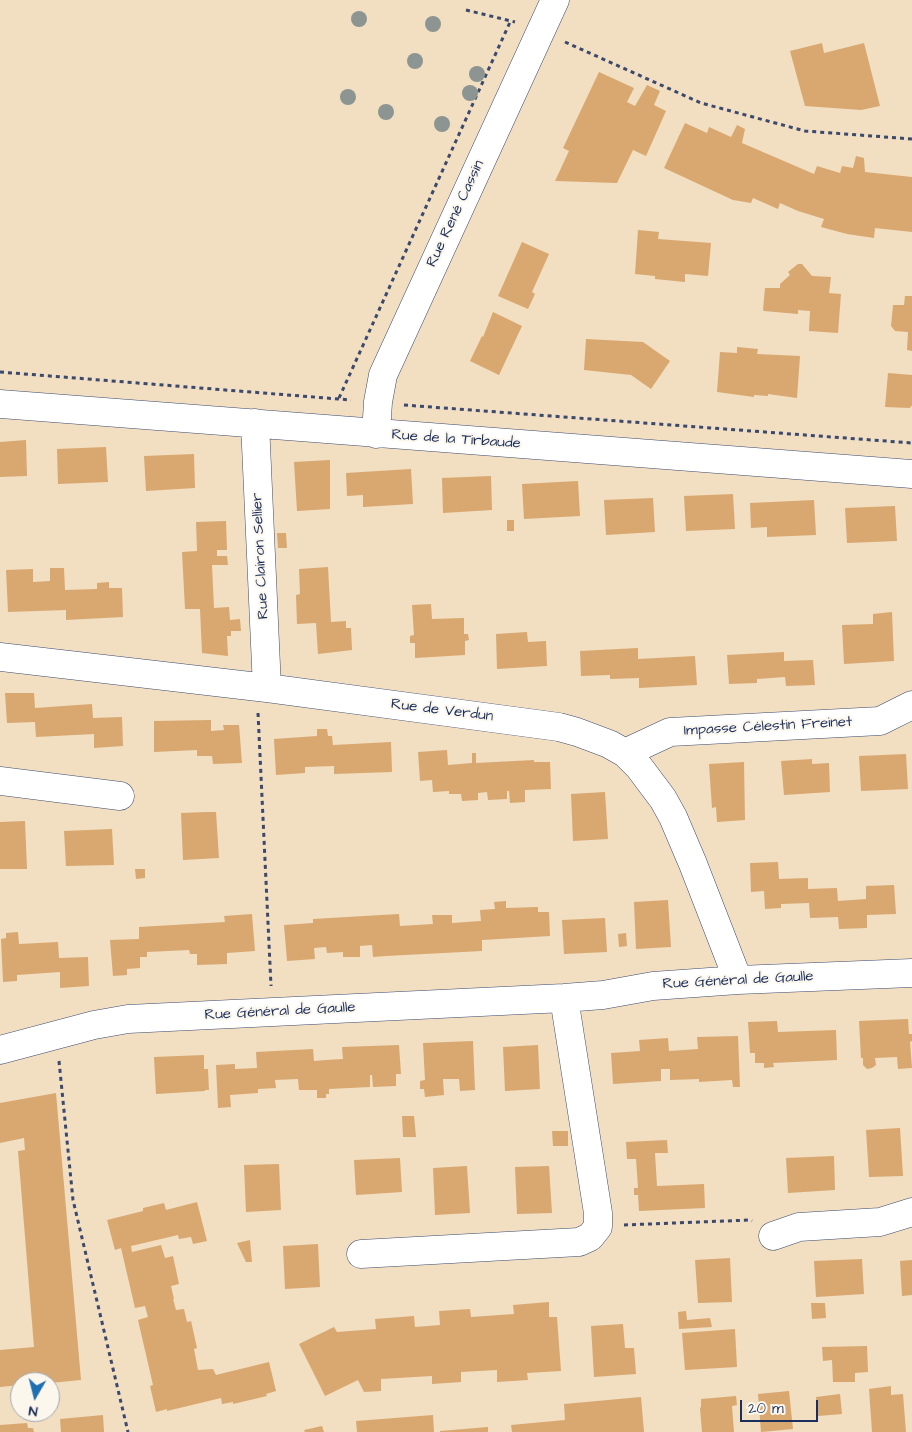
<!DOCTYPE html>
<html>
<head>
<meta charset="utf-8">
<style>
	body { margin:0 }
	#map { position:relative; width:912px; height:1432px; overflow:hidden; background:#f2dec1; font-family:"Architects Daughter",sans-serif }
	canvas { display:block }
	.north { position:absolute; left:10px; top:1372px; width:50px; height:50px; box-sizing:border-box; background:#fbf7ec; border:1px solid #a1a7b3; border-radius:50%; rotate:188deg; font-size:14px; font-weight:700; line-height:20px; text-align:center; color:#1b2f5e }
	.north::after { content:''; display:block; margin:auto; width:18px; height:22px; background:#1f6fb2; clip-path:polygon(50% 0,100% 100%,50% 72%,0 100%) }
	.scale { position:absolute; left:740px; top:1400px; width:78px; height:22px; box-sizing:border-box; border:2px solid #1b2f5e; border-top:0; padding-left:6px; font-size:15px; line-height:18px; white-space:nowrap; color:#1b2f5e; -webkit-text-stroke:4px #fbf7ec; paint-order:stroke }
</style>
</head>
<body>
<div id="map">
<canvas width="912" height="1432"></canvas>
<div class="north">N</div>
<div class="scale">20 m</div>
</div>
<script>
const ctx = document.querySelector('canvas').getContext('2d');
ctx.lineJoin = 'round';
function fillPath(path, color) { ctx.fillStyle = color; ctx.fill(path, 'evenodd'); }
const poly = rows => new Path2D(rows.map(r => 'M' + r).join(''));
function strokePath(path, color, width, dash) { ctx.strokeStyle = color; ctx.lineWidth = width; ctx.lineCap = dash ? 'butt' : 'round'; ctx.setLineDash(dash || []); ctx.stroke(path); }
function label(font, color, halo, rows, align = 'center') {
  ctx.font = font + ' "Architects Daughter",sans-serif'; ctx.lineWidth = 4; ctx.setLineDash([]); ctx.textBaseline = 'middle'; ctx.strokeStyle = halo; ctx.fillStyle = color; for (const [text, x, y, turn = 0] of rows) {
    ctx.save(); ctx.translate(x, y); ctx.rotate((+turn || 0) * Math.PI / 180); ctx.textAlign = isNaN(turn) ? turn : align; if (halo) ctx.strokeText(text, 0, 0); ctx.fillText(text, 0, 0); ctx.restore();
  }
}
fillPath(poly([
	[822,43,824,53,864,43,880,106,861,110,805,106,790,51],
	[599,72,634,88,627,102,635,106,647,85,660,91,654,105,666,111,646,156,633,150,617,183,555,181,569,151,563,148],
	[685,123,707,133,709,127,731,137,737,125,745,129,742,143,814,174,817,166,840,173,842,166,853,168,856,156,864,158,865,172,912,177,912,232,875,228,874,238,847,234,821,227,824,219,798,211,780,203,778,209,753,198,751,203,733,200,664,168],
	[638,230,659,232,658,239,711,243,708,276,685,274,685,282,655,279,655,276,635,274],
	[522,242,549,254,532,292,535,294,528,309,498,296],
	[798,264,802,264,812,276,831,277,829,293,841,294,838,333,809,331,810,311,798,310,798,314,764,311,763,310,765,288,780,288,780,284,790,275,788,272],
	[905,296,912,296,912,351,907,350,908,332,895,331,891,326,893,305,904,305],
	[493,312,522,326,499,375,470,361,482,336,483,337],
	[586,339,643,342,670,361,651,389,631,375,584,370],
	[737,347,758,349,757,354,800,356,797,398,768,394,768,396,754,395,754,397,717,392,720,352,737,353],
	[888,373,912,375,912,406,911,406,910,408,885,407],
	[26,440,27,476,0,477,0,442],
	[106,447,108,482,58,484,57,449],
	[194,454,195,488,146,491,144,456],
	[330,460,330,509,297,511,294,462],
	[411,469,413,504,363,507,363,495,347,496,346,473],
	[491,476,492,510,443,513,442,478],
	[578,481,580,516,524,519,522,484],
	[733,494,735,529,686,531,684,496],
	[653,498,655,532,606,535,604,500],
	[814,500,816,535,767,537,767,527,751,528,750,503],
	[895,506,897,541,847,543,845,508],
	[507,520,514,520,514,531,507,531],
	[226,521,227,550,217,550,217,556,227,556,228,565,212,565,214,608,229,607,230,620,240,619,241,631,231,631,231,636,227,636,228,656,202,653,200,609,185,609,182,552,197,551,196,522],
	[277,533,286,533,287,548,278,548],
	[328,567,331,622,346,621,346,628,351,628,352,650,318,654,316,623,297,624,296,595,300,594,299,569],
	[50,568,64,568,65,590,97,589,97,583,109,582,109,588,122,588,123,617,66,620,66,610,8,612,6,570,33,569,33,582,50,581],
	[431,604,432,619,464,618,464,634,468,634,469,640,465,641,465,655,415,658,415,643,410,643,410,636,414,635,412,605],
	[892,612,894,661,844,664,842,625,873,624,873,614],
	[527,632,528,642,546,641,547,666,497,669,496,634],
	[638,648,638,659,695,656,697,685,639,688,639,678,610,679,610,675,581,676,580,651],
	[784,652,784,661,813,660,815,685,786,686,785,677,757,679,757,683,729,684,727,655],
	[5,693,34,693,35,708,92,704,93,718,122,717,123,746,94,748,94,734,36,737,35,722,7,723],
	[211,720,211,731,224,730,223,725,239,725,242,763,213,764,212,756,197,756,197,750,154,752,154,721],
	[317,729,327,729,328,736,332,736,333,745,391,742,392,772,334,774,334,766,305,767,305,773,276,775,274,739,317,736],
	[447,750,448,765,472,763,472,753,476,753,476,763,534,760,534,762,550,762,551,789,525,790,525,802,510,803,509,791,507,791,507,799,488,800,487,792,478,793,478,800,462,801,461,794,449,794,449,791,433,792,432,780,420,781,418,752],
	[906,754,908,789,861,791,859,756],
	[812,759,812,764,829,763,830,792,784,795,781,761],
	[744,762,745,820,717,822,716,807,712,808,709,764],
	[605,792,608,839,573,841,571,794],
	[206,812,216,812,219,858,183,860,181,813],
	[25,821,27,869,0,869,0,822],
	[112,829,114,865,66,866,64,831],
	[778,862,779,879,808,878,808,889,837,888,838,901,866,899,866,886,894,885,896,914,867,915,867,928,839,929,838,917,810,918,809,903,781,904,781,908,765,909,764,891,751,892,750,863],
	[135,869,145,869,145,878,136,879],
	[668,900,671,947,636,949,634,902],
	[506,901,506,908,538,907,538,912,549,912,550,936,482,940,482,951,386,956,373,957,372,945,360,946,360,957,343,957,343,952,327,953,326,947,314,948,315,959,287,961,284,925,313,923,313,919,399,914,400,926,433,924,432,915,452,915,452,923,481,921,480,910,495,909,494,902],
	[252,914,255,951,227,953,227,964,197,965,197,954,190,954,189,950,147,952,147,957,140,957,140,968,127,969,127,975,113,976,110,940,139,939,139,927,225,922,224,916],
	[605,918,607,952,564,954,562,920],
	[18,932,19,944,58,942,59,958,88,957,89,986,60,988,60,972,17,975,17,981,3,982,1,939,6,938,6,933],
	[626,933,627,946,619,947,618,934],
	[908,1019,909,1034,912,1034,912,1041,910,1042,912,1068,898,1069,897,1057,875,1058,876,1065,872,1068,867,1069,863,1065,863,1058,861,1058,859,1021],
	[777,1021,778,1032,836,1030,837,1060,773,1063,774,1067,764,1068,764,1063,755,1063,755,1053,750,1053,748,1022],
	[738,1036,740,1087,733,1087,732,1080,699,1082,699,1079,670,1080,670,1069,661,1069,661,1081,613,1084,611,1053,640,1051,639,1040,668,1038,669,1051,698,1049,697,1037],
	[473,1041,475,1090,460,1091,459,1079,443,1079,444,1095,425,1097,424,1089,420,1089,420,1081,425,1080,423,1043],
	[399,1045,401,1074,396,1074,396,1086,373,1087,372,1075,370,1075,370,1087,329,1089,329,1094,326,1094,326,1098,317,1098,317,1090,299,1090,298,1079,275,1080,276,1088,258,1089,258,1093,230,1095,231,1107,218,1108,216,1065,235,1064,235,1069,257,1068,256,1052,313,1049,314,1061,326,1060,343,1059,342,1047],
	[538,1045,540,1089,505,1091,503,1047],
	[204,1055,204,1069,208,1069,209,1090,205,1090,205,1091,156,1094,154,1057],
	[56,1093,81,1380,50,1383,20,1382,20,1385,0,1387,0,1350,34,1347,18,1151,25,1150,24,1138,0,1143,0,1103],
	[402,1116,414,1116,416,1137,403,1137],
	[900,1128,903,1176,869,1177,866,1130],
	[552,1131,568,1131,568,1146,553,1146],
	[667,1140,668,1153,655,1153,657,1186,704,1184,705,1208,639,1211,638,1195,634,1195,634,1188,638,1188,636,1159,627,1159,626,1142],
	[834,1156,835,1190,788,1193,786,1158],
	[400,1158,402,1192,356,1195,354,1160],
	[279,1164,281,1210,246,1212,244,1165],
	[467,1166,470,1213,435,1215,433,1168],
	[549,1166,552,1213,517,1214,515,1167],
	[197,1202,207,1241,193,1244,191,1237,179,1239,178,1235,131,1246,132,1252,161,1245,165,1258,173,1256,179,1284,171,1286,174,1299,173,1299,176,1310,184,1309,187,1322,191,1321,197,1348,194,1349,198,1370,213,1369,216,1375,269,1362,276,1391,266,1394,267,1396,233,1404,233,1402,222,1404,221,1398,167,1411,167,1409,156,1412,150,1386,153,1385,138,1320,148,1317,145,1306,135,1308,121,1248,115,1250,107,1220,143,1211,143,1208,164,1203,166,1210],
	[250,1240,252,1262,246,1262,237,1243],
	[318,1244,320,1287,285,1289,283,1246],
	[730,1258,732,1302,698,1303,695,1260],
	[862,1259,864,1294,816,1297,814,1261],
	[912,1260,912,1295,902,1296,900,1261],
	[549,1302,549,1317,557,1317,561,1371,527,1373,528,1380,497,1382,497,1370,461,1372,461,1382,432,1384,432,1376,381,1379,381,1391,364,1392,358,1380,325,1396,299,1344,334,1327,337,1332,376,1329,375,1319,414,1316,415,1327,440,1325,439,1311,470,1309,471,1317,514,1314,513,1305],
	[811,1303,825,1303,826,1318,812,1319],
	[686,1311,687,1320,710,1318,712,1327,679,1329,678,1312],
	[623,1324,625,1348,634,1348,636,1374,594,1377,591,1326],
	[735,1329,737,1367,685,1370,682,1333],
	[867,1346,868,1372,855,1373,855,1382,833,1382,832,1360,823,1361,822,1347],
	[891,1386,891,1395,903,1394,906,1432,872,1432,869,1389],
	[789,1391,793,1429,761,1432,758,1394],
	[840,1394,842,1414,818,1416,816,1397],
	[736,1396,737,1405,732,1406,734,1432,702,1432,700,1408,701,1407,701,1399],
	[641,1397,644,1432,512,1432,511,1425,565,1420,564,1404],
	[103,1415,104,1432,61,1432,60,1419],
	[433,1415,434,1432,357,1432,356,1421],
	[27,1423,28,1428,33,1428,34,1432,0,1432,0,1425],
	[322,1426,324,1432,305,1432,304,1430],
	[488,1427,488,1432,440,1432,440,1431]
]), '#d8a870');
const street = poly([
	[0,404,912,474],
	[255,423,267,688],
	[376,434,378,402,383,375,555,0],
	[0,657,267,688,559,727,577,732,609,744,625,753,639,767,663,799,673,817,693,864,738,980],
	[625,753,670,732,880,721,912,705],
	[0,781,120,796],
	[0,1050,94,1025,128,1019,564,998,603,995,653,986,738,980,912,973],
	[773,1236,799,1227,880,1222,912,1212],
	[361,1254,579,1242,590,1237,598,1227,598,1213,564,998]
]);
strokePath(street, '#3b496d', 29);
strokePath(poly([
	[466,10,515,22],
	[565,42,701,103,805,131,912,139],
	[0,372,351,400],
	[339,398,511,20],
	[404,405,912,443],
	[258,713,271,986],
	[59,1061,73,1200,128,1432],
	[624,1225,750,1220,752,1221]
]), '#3b496d', 3, [4, 4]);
strokePath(street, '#fff', 28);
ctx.fillStyle = '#8c9592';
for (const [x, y] of [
	[359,19],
	[433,24],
	[415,61],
	[477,74],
	[470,93],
	[348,97],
	[386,112],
	[442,124]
]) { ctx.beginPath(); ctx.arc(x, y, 8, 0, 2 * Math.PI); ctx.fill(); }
label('15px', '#1b2f5e', '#fbf7ec', [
	["Rue René Cassin",456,214,-65],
	["Rue de la Tirbaude",456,440,4],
	["Rue Clairon Sellier",261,556,-93],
	["Rue de Verdun",442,711,7],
	["Impasse Célestin Freinet",768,727,-3],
	["Rue Général de Gaulle",738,981,-3],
	["Rue Général de Gaulle",280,1012,-3]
]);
</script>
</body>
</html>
